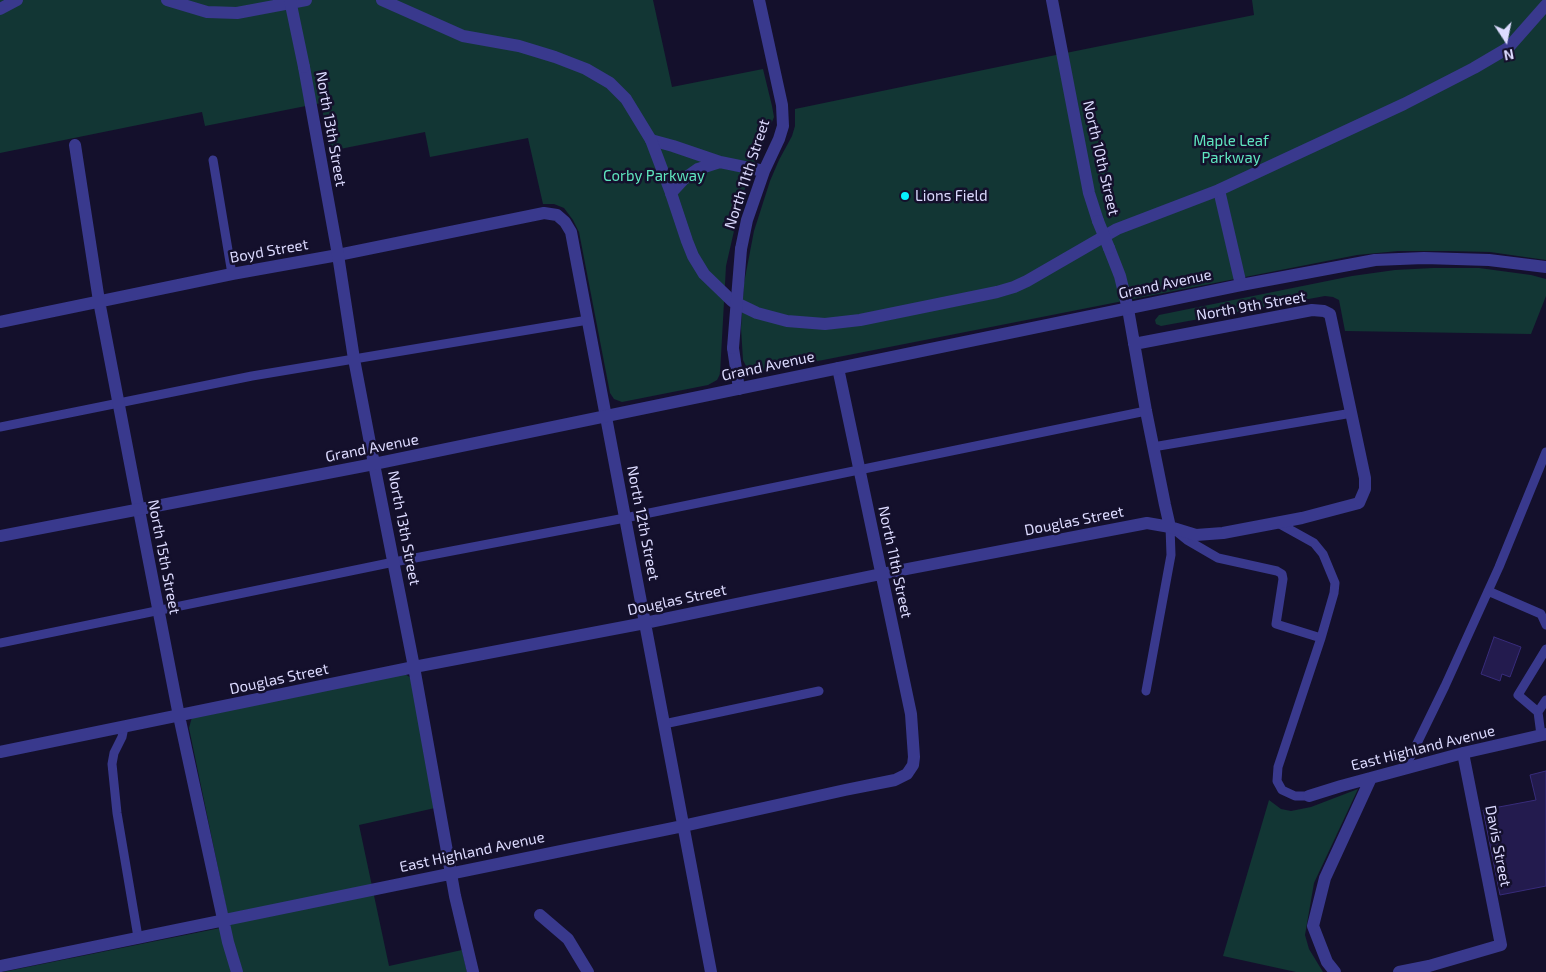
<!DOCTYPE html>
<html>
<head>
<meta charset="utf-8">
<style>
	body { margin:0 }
	#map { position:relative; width:1546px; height:972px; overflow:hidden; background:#14102c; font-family:"Exo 2",sans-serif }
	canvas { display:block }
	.north { position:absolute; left:1481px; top:15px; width:50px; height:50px; -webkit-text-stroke:4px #14102c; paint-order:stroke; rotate:169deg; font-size:14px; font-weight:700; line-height:20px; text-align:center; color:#dddbff }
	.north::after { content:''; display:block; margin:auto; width:18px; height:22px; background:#dddbff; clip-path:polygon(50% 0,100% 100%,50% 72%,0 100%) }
</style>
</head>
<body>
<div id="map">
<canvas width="1546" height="972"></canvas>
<div class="north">N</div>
</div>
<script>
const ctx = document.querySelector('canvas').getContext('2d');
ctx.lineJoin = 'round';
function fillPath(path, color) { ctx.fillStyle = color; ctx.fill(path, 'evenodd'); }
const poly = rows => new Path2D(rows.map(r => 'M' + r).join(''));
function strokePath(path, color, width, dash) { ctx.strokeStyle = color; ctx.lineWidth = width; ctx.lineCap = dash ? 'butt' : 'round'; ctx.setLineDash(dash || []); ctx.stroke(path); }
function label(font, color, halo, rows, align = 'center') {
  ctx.font = font + ' "Exo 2",sans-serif'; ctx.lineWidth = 5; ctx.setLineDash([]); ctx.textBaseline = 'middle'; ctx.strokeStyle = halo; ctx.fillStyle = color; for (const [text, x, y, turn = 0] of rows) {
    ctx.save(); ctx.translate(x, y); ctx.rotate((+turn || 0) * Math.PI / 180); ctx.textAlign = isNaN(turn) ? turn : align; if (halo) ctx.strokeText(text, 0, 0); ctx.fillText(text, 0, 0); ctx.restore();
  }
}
fillPath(poly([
	[0,0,653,0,672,87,763,69,772,106,774,117,742,196,726,266,720,374,717,380,708,385,622,402,614,399,610,393,579,232,573,220,564,208,554,204,543,204,528,138,430,157,425,132,330,151,321,103,205,126,202,112,0,153],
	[1252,0,1546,0,1546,260,1490,252,1447,251,1398,251,1357,255,757,373,749,372,743,360,741,328,744,283,754,231,770,181,779,160,792,136,795,126,795,109,1051,56,1254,15],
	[1433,268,1479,268,1531,275,1546,279,1546,296,1531,334,1345,331,1339,300,1333,297,1325,296,1161,326,1156,324,1155,320,1159,315,1352,276,1395,270],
	[405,674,411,678,435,808,359,825,389,966,462,950,467,972,3,972,230,926,189,728,192,717],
	[1358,789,1314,883,1305,935,1309,949,1323,972,1296,972,1223,956,1269,800,1281,809,1291,811,1311,807]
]), '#123634');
const building = poly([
	[1494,637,1521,647,1510,677,1502,674,1500,681,1481,674,1494,637],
	[1546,771,1546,886,1500,895,1483,810,1536,800,1530,775,1546,771]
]);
fillPath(building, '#231b4e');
strokePath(building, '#382c7b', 1);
strokePath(poly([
	[213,160,232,274],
	[0,427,252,376,588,320],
	[1153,447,1352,413],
	[1278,523,1314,543,1323,554,1335,583,1334,593,1321,638,1278,767,1277,781,1282,790,1295,796,1309,796],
	[1176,531,1187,540,1218,558,1277,571,1282,574,1283,579,1276,624,1321,638],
	[1488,591,1541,614,1546,625],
	[0,643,394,562,625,518,1146,411],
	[1146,691,1171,555,1170,527],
	[1538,712,1546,700],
	[664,724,819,691],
	[124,727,122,737,114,753,112,764,117,813,138,937],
	[1541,735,1538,712,1518,695,1546,649],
	[1405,768,1445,686,1499,567,1546,452]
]), '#39398d', 9);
strokePath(poly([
	[1052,0,1089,193,1098,221],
	[651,140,673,146,720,162,764,171],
	[75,145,99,301,139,510,179,716,228,942,237,972],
	[1219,190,1241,285],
	[671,193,684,179,698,169,720,162],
	[1109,248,1120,276,1128,309,1146,411,1165,505,1170,527],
	[741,249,747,220,764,171,779,139,783,126,782,105,759,0],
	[0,322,232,274,338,255,544,213,557,215,565,222,571,232,711,972],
	[733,348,739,389],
	[374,464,414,667,455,896,473,972],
	[0,752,414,667,645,623,881,574,1147,523,1170,527,1196,535,1223,533,1302,518,1359,503,1365,489,1365,478,1330,314,1324,311,1312,310,1134,344],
	[1309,796,1341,786,1463,753,1546,734],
	[540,915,568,939,588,972],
	[0,966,683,826,845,790,895,780,907,774,913,765,914,757,911,714,838,368],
	[1335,972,1327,962,1313,926,1325,878,1371,778],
	[1399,972,1429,966,1501,945,1463,753]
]), '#39398d', 12);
strokePath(poly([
	[167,0,207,12,237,13,306,0],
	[382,0,463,36,519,46,555,57,586,69,610,83,626,99,651,140,671,193,687,241,693,256,704,274,732,301,757,313,787,321,825,324,860,320,997,292,1014,287,1027,281,1117,229,1219,190,1404,104,1474,68,1508,48,1546,5],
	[0,9,17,0],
	[304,67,338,255,354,359,374,464],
	[0,536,374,464,1241,285,1375,260,1424,258,1489,260,1546,267]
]), '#39398d', 12);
strokePath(poly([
	[1098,221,1109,248],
	[733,348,741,249]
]), '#39398d', 12);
strokePath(poly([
	[290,0,304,67]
]), '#39398d', 12);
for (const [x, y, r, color] of [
	[905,196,5,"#07f0ff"]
]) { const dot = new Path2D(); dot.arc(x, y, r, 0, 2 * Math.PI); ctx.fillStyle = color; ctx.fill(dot); strokePath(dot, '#14102c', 2); }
label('15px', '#dddbff', '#14102c', [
	["North 13th Street",331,129,80],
	["North 10th Street",1101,158,77],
	["North 11th Street",747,174,-72],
	["Boyd Street",269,251,-10],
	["Grand Avenue",1165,284,-12],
	["North 9th Street",1251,306,-10],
	["Grand Avenue",768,366,-12],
	["Grand Avenue",372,448,-11],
	["Douglas Street",1074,521,-11],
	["North 12th Street",643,523,79],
	["North 13th Street",404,528,79],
	["North 15th Street",164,557,79],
	["North 11th Street",895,562,78],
	["Douglas Street",677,600,-12],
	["Douglas Street",279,679,-12],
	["East Highland Avenue",1423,748,-14],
	["Davis Street",1498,846,79],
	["East Highland Avenue",472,852,-12]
]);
label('15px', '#5fe6bf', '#14102c', [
	["Maple Leaf",1231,141],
	["Parkway",1231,158],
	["Corby Parkway",654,176]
]);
label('15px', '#dddbff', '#14102c', [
	["Lions Field",915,196]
], 'left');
</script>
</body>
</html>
